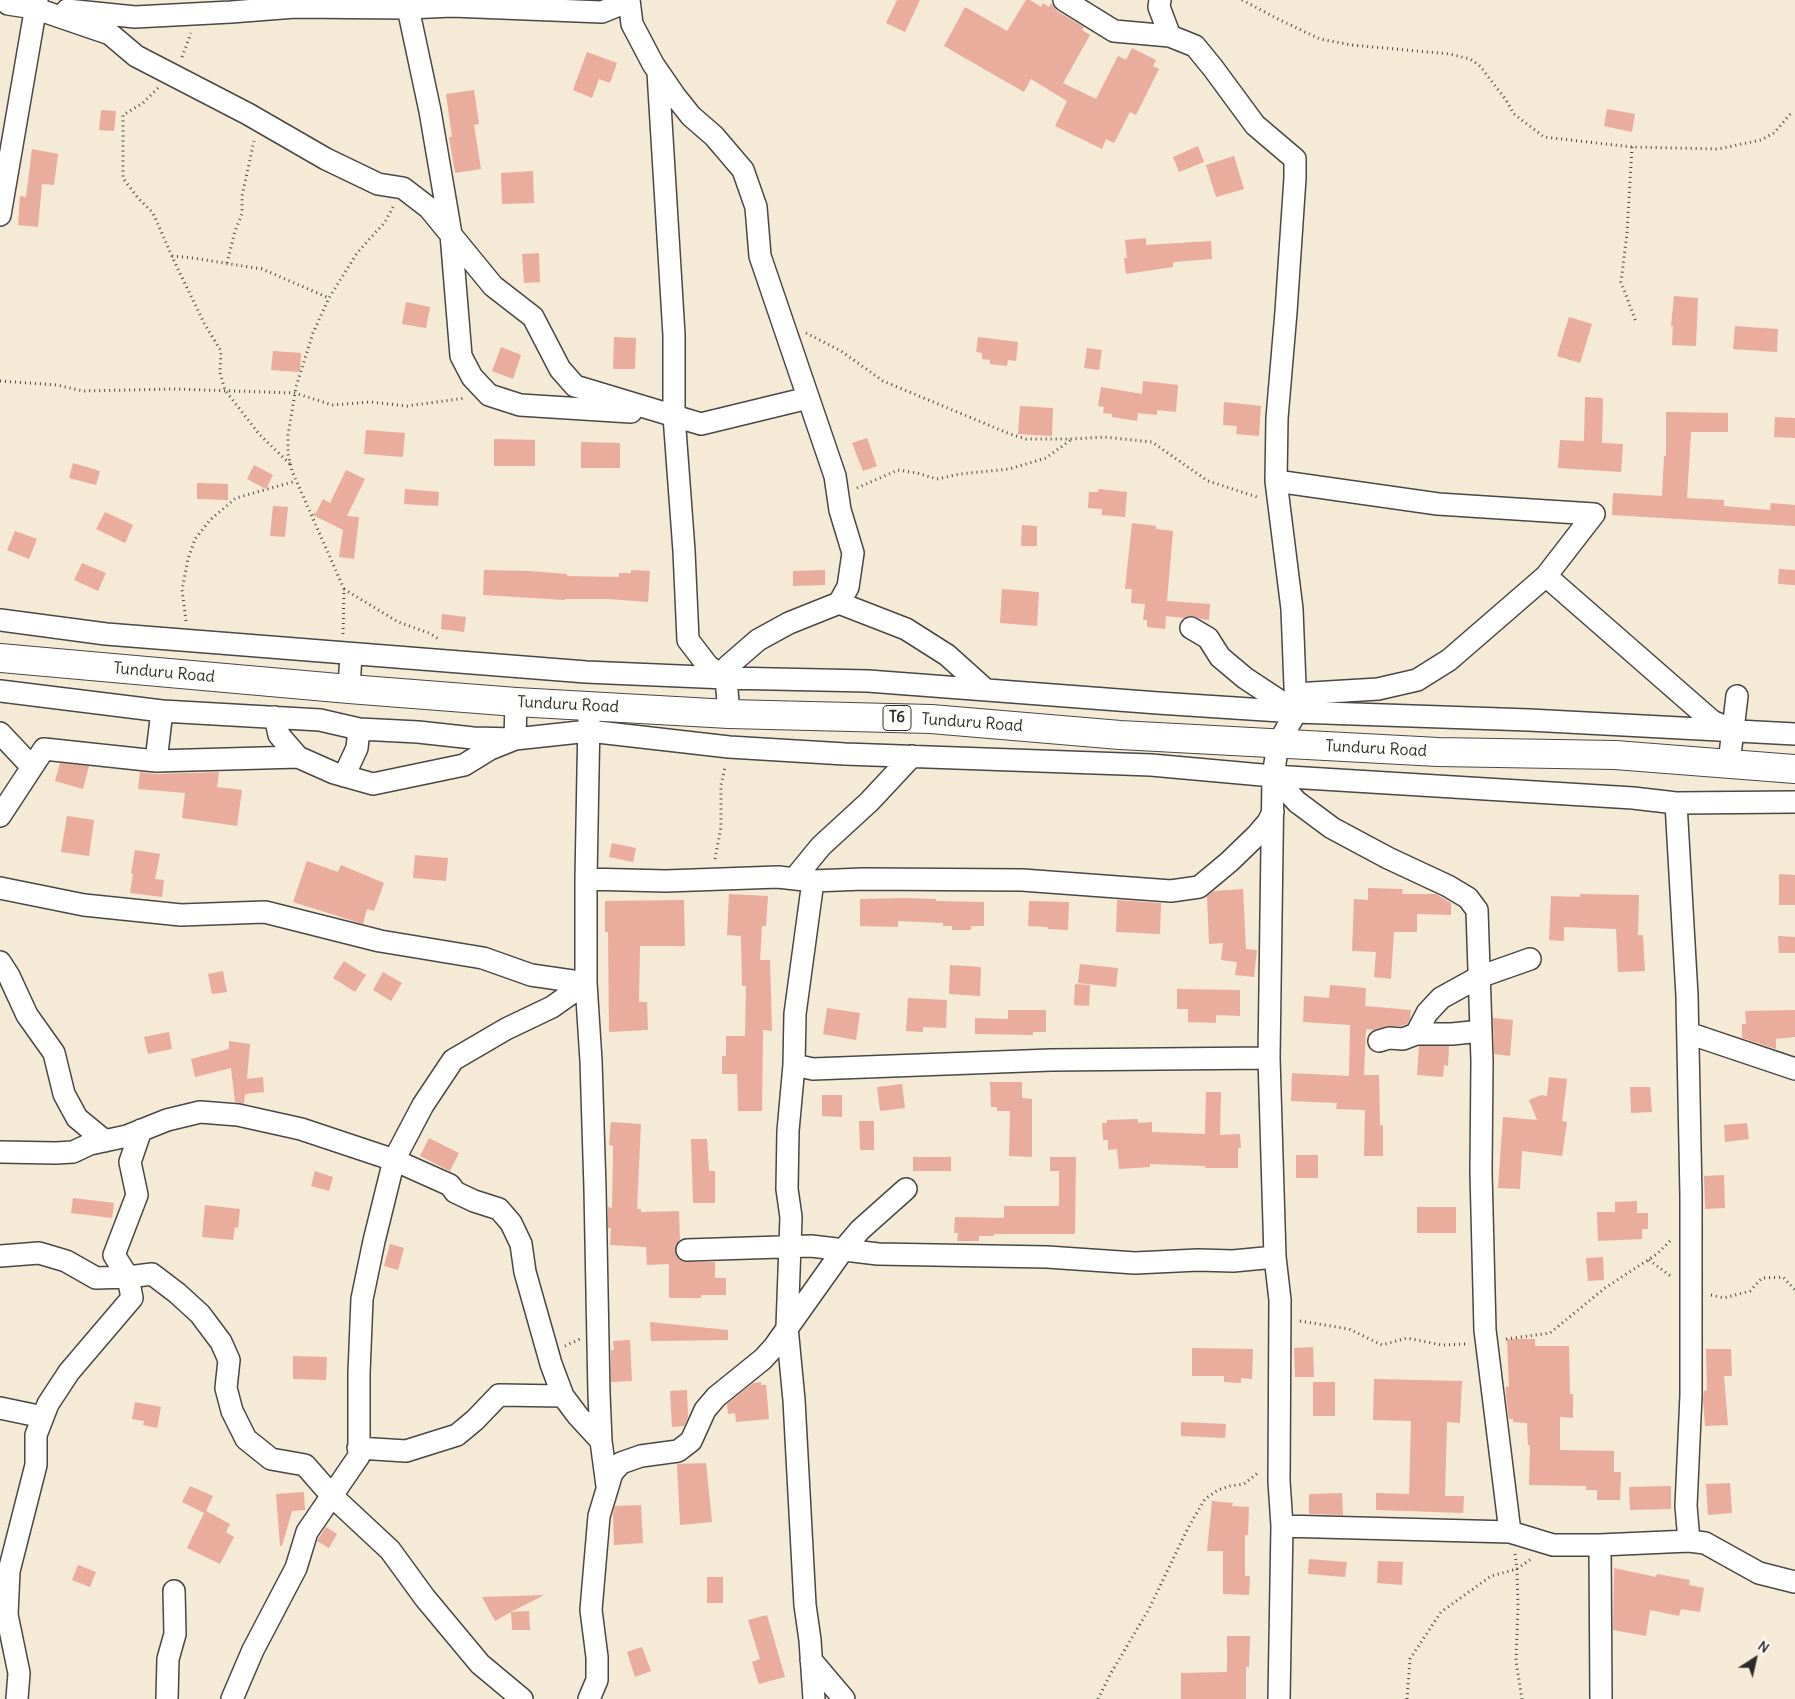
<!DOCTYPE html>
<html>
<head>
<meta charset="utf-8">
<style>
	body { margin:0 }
	#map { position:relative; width:1795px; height:1699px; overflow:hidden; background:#f4ead5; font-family:Delius,sans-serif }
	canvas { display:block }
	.north { position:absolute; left:1730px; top:1634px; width:50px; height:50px; -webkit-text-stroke:4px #fdfcf7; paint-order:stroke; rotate:35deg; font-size:14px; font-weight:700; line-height:20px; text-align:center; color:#2b2b2b }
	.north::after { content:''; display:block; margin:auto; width:18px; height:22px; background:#2b2b2b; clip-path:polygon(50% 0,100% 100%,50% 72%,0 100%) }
</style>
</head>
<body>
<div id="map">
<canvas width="1795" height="1699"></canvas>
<div class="north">N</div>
</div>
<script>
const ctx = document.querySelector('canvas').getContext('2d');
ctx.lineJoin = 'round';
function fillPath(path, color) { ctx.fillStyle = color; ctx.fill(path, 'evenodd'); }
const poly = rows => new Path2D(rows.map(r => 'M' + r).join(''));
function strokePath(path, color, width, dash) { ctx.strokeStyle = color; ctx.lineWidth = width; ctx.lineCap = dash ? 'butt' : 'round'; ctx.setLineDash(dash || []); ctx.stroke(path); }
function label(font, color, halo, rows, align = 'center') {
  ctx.font = font + ' Delius,sans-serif'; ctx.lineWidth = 4; ctx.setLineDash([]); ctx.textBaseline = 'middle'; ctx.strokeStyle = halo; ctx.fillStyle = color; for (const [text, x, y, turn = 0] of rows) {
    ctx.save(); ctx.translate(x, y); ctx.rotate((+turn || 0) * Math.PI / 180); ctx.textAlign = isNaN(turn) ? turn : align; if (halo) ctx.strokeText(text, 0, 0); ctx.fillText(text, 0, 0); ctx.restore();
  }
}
fillPath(poly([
	[897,0,920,0,905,32,886,23],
	[1026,0,1030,0,1041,7,1043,3,1049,7,1051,3,1057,11,1084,27,1082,30,1090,35,1063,83,1096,99,1118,56,1126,60,1132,48,1156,60,1153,66,1159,69,1136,115,1130,112,1114,143,1106,139,1102,149,1055,126,1067,101,1031,79,1024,92,944,46,965,7,1007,31],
	[587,52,617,63,610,83,599,79,592,98,573,90],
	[474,90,479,124,474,125,481,169,455,173,449,137,452,137,446,94],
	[1607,109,1635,114,1632,132,1604,126],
	[101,110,116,111,114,131,99,130],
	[1198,146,1204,162,1179,172,1173,157],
	[32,149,58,154,54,185,42,184,38,227,18,225,20,196,26,197],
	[1234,156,1244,189,1216,197,1206,165],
	[533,171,534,203,502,204,501,173],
	[1146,238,1146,245,1211,241,1212,259,1173,262,1173,267,1126,274,1124,258,1127,258,1125,240],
	[539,253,540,282,524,283,522,254],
	[1674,296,1698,298,1696,346,1672,345,1673,326,1671,326],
	[406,302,430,307,426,328,402,324],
	[1569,317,1592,324,1580,363,1557,356],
	[1735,326,1778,329,1777,352,1733,349],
	[614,337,636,338,635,369,613,369],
	[978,337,1018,342,1016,361,1008,360,1007,366,990,364,990,360,982,359,982,353,976,352],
	[501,347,521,355,513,379,492,371],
	[1087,348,1102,350,1099,370,1084,368],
	[273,351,301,353,300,372,271,370],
	[1143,381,1178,385,1176,412,1157,410,1157,415,1138,413,1137,421,1112,417,1112,414,1103,413,1104,407,1098,406,1101,387,1142,394],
	[1585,397,1603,398,1602,443,1623,444,1621,472,1558,468,1560,440,1584,441],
	[1224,402,1261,406,1259,436,1236,434,1237,426,1223,425],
	[1020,406,1053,408,1052,436,1018,434],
	[1666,412,1728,413,1728,432,1691,432,1687,498,1724,500,1724,506,1770,510,1771,503,1795,505,1795,526,1612,515,1613,493,1662,496,1664,456,1666,456],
	[1775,417,1795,418,1795,438,1774,437],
	[366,430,405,433,403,457,364,454],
	[867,438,877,466,863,471,852,443],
	[494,439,535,440,535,466,494,466],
	[581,442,620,443,620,468,581,468],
	[73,463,100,471,96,485,69,478],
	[254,465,273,475,266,489,247,479],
	[346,470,365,479,347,516,359,517,354,559,339,557,343,530,311,514,316,513,323,499,330,503],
	[197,483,228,484,228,500,197,499],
	[405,489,439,492,438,506,404,504],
	[1099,489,1127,492,1125,517,1102,515,1102,509,1088,508,1089,492,1098,492],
	[273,506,288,507,285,537,270,536],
	[105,512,133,525,125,543,96,529],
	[1132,523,1156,526,1156,529,1173,531,1167,601,1210,604,1209,620,1201,619,1192,616,1184,618,1166,616,1165,629,1147,627,1147,620,1143,620,1145,604,1131,603,1132,589,1125,589],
	[1022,525,1037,526,1037,546,1021,546],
	[15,531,37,539,29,559,7,550],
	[82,563,106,573,98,591,74,580],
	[1779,569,1795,570,1795,585,1778,584],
	[484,570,529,571,567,574,567,576,619,577,619,573,631,573,631,570,650,571,648,602,608,599,565,599,565,600,483,595],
	[825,570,825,585,793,586,793,571],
	[1002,589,1039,592,1037,626,1000,623],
	[442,614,466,617,464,632,441,629],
	[60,763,89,766,83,789,55,781],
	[140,772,156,774,219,772,217,787,242,790,237,826,182,818,185,793,138,789],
	[67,816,94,820,89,856,61,852],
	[612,843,636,848,633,862,609,857],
	[135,850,160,854,155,879,164,880,162,897,130,893,133,874,131,873],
	[415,855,448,858,446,881,413,878],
	[307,861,338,872,341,865,384,883,374,911,367,909,363,924,293,902],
	[1779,874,1795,875,1795,905,1779,905],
	[1368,888,1403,889,1402,894,1436,894,1451,903,1451,915,1417,914,1417,932,1394,932,1391,979,1374,977,1376,952,1352,951,1354,899,1368,900],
	[1243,889,1246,949,1257,950,1254,977,1235,975,1237,962,1221,960,1223,943,1209,944,1207,896,1214,891],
	[729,894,768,896,766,926,762,926,760,960,770,960,772,1031,763,1030,762,1111,738,1111,737,1074,722,1074,722,1056,726,1056,726,1036,745,1036,746,986,742,986,741,936,727,935],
	[1580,894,1639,895,1638,935,1643,935,1645,971,1618,972,1616,929,1564,927,1564,941,1549,940,1551,896,1580,897],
	[904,898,936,899,936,901,984,902,984,926,971,926,971,930,952,930,952,926,943,926,943,923,898,921,898,927,860,926,860,899],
	[684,900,685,946,640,946,639,1002,647,1002,648,1030,609,1032,608,932,605,932,605,901],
	[1117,900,1161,903,1160,934,1116,932],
	[1029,901,1069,902,1068,930,1048,929,1048,927,1028,926],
	[1778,936,1795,937,1795,953,1779,953],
	[344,961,366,975,355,992,333,978],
	[1080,964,1118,968,1116,987,1078,983],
	[950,965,981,967,980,996,949,994],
	[223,971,227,992,212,994,208,974],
	[383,972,402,983,391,1001,373,990],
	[1075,984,1090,985,1089,1006,1074,1005],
	[1330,985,1366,988,1365,1006,1411,1010,1410,1019,1407,1024,1401,1026,1386,1026,1374,1030,1366,1029,1364,1075,1379,1075,1380,1125,1383,1125,1383,1156,1364,1156,1365,1110,1336,1109,1337,1103,1291,1101,1292,1073,1349,1076,1350,1025,1303,1022,1304,996,1329,998],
	[1177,989,1240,990,1240,1016,1216,1015,1216,1023,1188,1022,1188,1009,1177,1009],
	[908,998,947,1000,946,1028,923,1027,923,1032,906,1031],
	[827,1008,860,1013,856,1040,823,1034],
	[1008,1010,1046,1010,1046,1032,1033,1032,1033,1035,975,1034,975,1018,1008,1019],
	[1795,1010,1795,1037,1776,1039,1776,1049,1742,1038,1742,1024,1746,1024,1745,1011],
	[1493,1018,1513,1020,1510,1056,1494,1054],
	[169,1032,172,1049,148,1054,144,1037],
	[229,1041,250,1044,247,1079,263,1077,264,1092,245,1094,244,1104,235,1102,231,1068,195,1077,191,1059,229,1049],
	[1419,1046,1449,1046,1448,1066,1444,1065,1443,1077,1417,1075],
	[1549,1077,1567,1079,1562,1121,1567,1122,1562,1156,1522,1151,1520,1189,1498,1188,1503,1117,1537,1120,1529,1100,1541,1095,1547,1096],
	[990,1082,1022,1082,1022,1098,1032,1099,1032,1157,1009,1156,1010,1111,997,1111,997,1107,991,1107],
	[902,1084,905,1108,880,1111,877,1087],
	[1630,1087,1650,1087,1652,1112,1631,1113],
	[1206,1092,1221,1092,1220,1135,1240,1134,1241,1148,1238,1148,1238,1168,1205,1168,1205,1166,1150,1164,1150,1167,1119,1169,1117,1149,1108,1150,1108,1140,1103,1140,1102,1123,1107,1123,1107,1120,1138,1119,1138,1123,1152,1122,1152,1132,1205,1134],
	[822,1095,842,1095,842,1117,822,1116],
	[859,1121,874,1121,874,1150,860,1150],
	[611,1122,641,1124,637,1209,641,1209,641,1212,679,1211,680,1240,676,1245,675,1250,676,1256,681,1261,687,1262,715,1262,715,1278,726,1278,726,1295,701,1295,701,1298,669,1298,669,1264,647,1265,646,1247,610,1245,611,1228,608,1228,608,1207,612,1208,613,1157,613,1146,609,1145],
	[1747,1123,1749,1139,1725,1142,1724,1125],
	[429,1138,459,1153,450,1171,420,1156],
	[691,1139,707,1139,709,1171,715,1171,715,1203,693,1203],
	[1296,1155,1318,1155,1318,1178,1296,1178],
	[913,1157,951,1157,951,1171,913,1171],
	[1050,1157,1076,1157,1075,1234,994,1234,994,1236,979,1236,979,1241,957,1241,958,1233,954,1233,955,1217,1004,1218,1004,1206,1059,1206,1059,1171,1050,1171],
	[315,1171,333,1177,329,1191,311,1186],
	[1724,1175,1725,1208,1705,1209,1704,1176],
	[73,1198,114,1203,112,1218,71,1213],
	[1637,1201,1637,1213,1648,1213,1648,1229,1642,1229,1642,1239,1598,1241,1597,1212,1615,1212,1615,1202],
	[205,1205,240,1209,238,1228,235,1227,233,1240,202,1237],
	[1417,1207,1456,1207,1456,1233,1417,1233],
	[390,1244,404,1248,398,1270,384,1266],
	[1603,1257,1604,1280,1588,1281,1586,1258],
	[650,1322,728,1330,728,1340,651,1341],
	[1507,1339,1535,1339,1535,1346,1569,1346,1570,1394,1573,1394,1573,1418,1560,1417,1560,1450,1614,1451,1614,1472,1621,1472,1620,1500,1597,1500,1597,1490,1586,1490,1586,1486,1529,1485,1530,1445,1528,1445,1527,1423,1513,1422,1513,1419,1509,1419,1506,1396,1506,1386,1509,1387],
	[630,1340,632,1381,611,1382,611,1350,614,1350,613,1341],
	[1313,1347,1314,1377,1295,1377,1294,1348],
	[1192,1348,1253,1349,1252,1379,1241,1378,1241,1383,1224,1382,1224,1376,1192,1376],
	[1706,1349,1731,1349,1732,1376,1724,1376,1728,1425,1705,1426,1703,1399,1704,1391,1707,1390],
	[293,1356,327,1357,326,1380,293,1379],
	[1374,1379,1462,1381,1460,1423,1447,1422,1445,1496,1464,1496,1463,1513,1376,1510,1376,1493,1409,1494,1411,1421,1373,1420],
	[761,1382,761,1385,766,1385,769,1419,736,1422,735,1413,728,1414,727,1404,753,1383],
	[1313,1382,1335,1382,1335,1416,1313,1416],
	[687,1390,688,1417,684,1426,672,1427,670,1391],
	[135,1402,161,1407,157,1428,143,1425,144,1421,132,1419],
	[1181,1422,1226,1424,1225,1438,1181,1436],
	[706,1463,712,1522,680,1525,677,1464],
	[1730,1483,1732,1513,1708,1515,1706,1484],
	[190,1486,213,1496,206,1511,230,1524,226,1532,234,1537,220,1564,187,1548,204,1513,182,1502],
	[1671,1486,1671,1509,1630,1510,1629,1487],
	[304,1492,305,1510,292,1511,282,1546,280,1546,276,1494],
	[1342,1493,1343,1515,1309,1514,1309,1494],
	[1212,1501,1233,1503,1232,1506,1249,1507,1248,1535,1245,1535,1245,1576,1250,1576,1249,1595,1223,1594,1223,1551,1207,1551],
	[641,1505,643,1543,614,1545,613,1514,615,1506],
	[326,1527,337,1534,329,1548,317,1541],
	[1309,1559,1347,1562,1345,1577,1308,1574],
	[1378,1561,1403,1562,1402,1585,1377,1583],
	[78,1565,96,1572,90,1587,72,1580],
	[1614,1568,1656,1577,1657,1574,1690,1580,1689,1585,1704,1588,1700,1612,1681,1609,1679,1616,1650,1610,1646,1636,1613,1630],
	[707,1577,723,1577,723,1603,707,1603],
	[544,1595,511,1612,529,1611,530,1630,512,1630,511,1612,495,1621,482,1597],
	[767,1615,785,1677,759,1684,752,1662,760,1659,748,1620],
	[1227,1636,1250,1636,1249,1667,1246,1667,1246,1699,1181,1699,1181,1673,1227,1672],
	[642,1647,651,1671,635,1677,627,1652]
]), '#e9ac9d');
const minor = poly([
	[5,0,8,4,34,8,110,34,136,56,248,114,326,159,378,184,403,188,429,208,493,286,533,317,560,369,575,386,701,424,808,398],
	[629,0,632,24,653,64,675,96,691,116,714,136,743,170,756,207,760,256,835,476,840,510,853,553,848,587,839,603,789,623,758,640,728,666,726,678,729,714],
	[1064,0,1114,31,1170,36],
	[1160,0,1159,7,1170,36,1195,46,1213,68,1255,125,1295,159,1295,178,1286,312,1277,418,1276,481,1292,609,1296,712,1278,744,1273,776,1269,1058,1275,1257,1280,1300,1279,1481,1282,1526,1279,1699],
	[408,8,430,111,451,234,461,356,472,377,489,395,520,405,631,412],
	[67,10,135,17,231,12,295,7,408,8,452,6,602,12,629,1],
	[658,72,674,335,674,416,684,551,688,640,708,666,726,678],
	[0,215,37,0],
	[1276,481,1438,504,1594,514],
	[1546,576,1712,721,1728,728],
	[839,603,906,629,947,655,986,690],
	[0,620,106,634,586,672,726,678,868,681,1158,703,1296,712,1529,720,1795,734],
	[1191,628,1208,638,1220,657,1245,678,1295,711],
	[349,689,351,654],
	[0,691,162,711,320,720,359,729,418,732,473,738,515,739,589,731,729,747,845,754,1151,765,1273,776,1633,798,1676,803,1795,802],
	[1295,694,1378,689,1417,680,1449,660,1546,576,1594,514],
	[275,717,279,735,298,757],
	[589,718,586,879,586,983,591,1061,595,1189,599,1394,601,1441,607,1486],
	[0,733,32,767],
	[156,761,162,711],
	[1729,763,1737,696],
	[344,776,357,748,359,729],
	[1273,776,1297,802,1332,828,1388,858,1448,886,1468,898,1477,910,1482,1061,1481,1172,1485,1330,1510,1532],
	[1676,803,1687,996,1691,1196,1691,1395,1686,1506,1689,1541],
	[0,816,44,749,156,761,298,757,334,773,373,784,464,765,490,749,515,739,516,702],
	[586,879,666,881,778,877,813,881,863,879,1022,880,1171,891,1199,887,1229,862,1257,835,1268,822,1273,812],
	[794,879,821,846,869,802,912,756],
	[813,881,795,1014,794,1065,788,1131,787,1189,791,1217,787,1327,794,1400,805,1605,810,1640,814,1699],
	[0,888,84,905,181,915,265,912,380,941,483,958,531,975,586,983],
	[0,962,9,976,27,1015,54,1053,64,1094,77,1118,105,1141],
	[1688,1033,1795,1069],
	[1416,1034,1427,1013,1441,998,1479,977,1530,959],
	[1379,1041,1389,1038,1403,1039,1416,1034,1452,1034,1481,1031],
	[794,1065,813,1069,1051,1060,1269,1058],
	[141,1130,130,1162,137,1195,114,1255,128,1277,152,1274,177,1293,200,1314,221,1342,229,1360,226,1388,232,1411,246,1439,271,1459,305,1465,332,1496,390,1550,425,1598,480,1664,522,1699],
	[0,1152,56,1153,73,1152,90,1144,127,1136,167,1120,200,1112,238,1115,301,1129,394,1160,450,1185,455,1192,474,1201,499,1209,511,1223,521,1244,525,1272,551,1364,563,1396,578,1416,601,1441],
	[687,1250,811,1246,878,1254,1047,1257,1135,1263,1198,1260,1233,1261,1275,1257],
	[0,1256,39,1253,66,1261,96,1278,128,1277,132,1298,69,1372,48,1404,36,1435,36,1465,9,1571,7,1615,19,1673,17,1699],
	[0,1408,43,1417],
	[358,1448,406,1451,457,1435,475,1420,499,1395,563,1396],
	[1282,1526,1510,1532,1553,1545,1600,1545,1689,1541,1705,1543,1759,1573,1795,1582],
	[1600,1545,1601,1699],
	[811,1660,844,1699],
	[167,1699,168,1659,175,1634,174,1591],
	[232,1699,253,1650,296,1568,307,1532,359,1456,359,1373,362,1299,374,1241,394,1160,423,1105,453,1060,506,1029,552,1007,586,983],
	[589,1699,597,1680,597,1657,591,1610,599,1516,612,1473,621,1463,641,1456,678,1451,691,1441,705,1410,716,1397,763,1359,774,1347,843,1250,860,1230,906,1189]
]);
const highway = poly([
	[0,658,349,689,516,702,729,714,931,719,1120,735,1438,752,1615,755,1795,769]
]);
strokePath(minor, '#494844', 24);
strokePath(highway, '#494844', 30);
strokePath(poly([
	[1242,0,1280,20,1320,39,1351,45,1450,54,1470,59,1480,66,1506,100,1514,114,1544,137,1632,147,1718,149,1761,140,1774,133,1792,112],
	[182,57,191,33],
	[158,88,143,103,123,115,123,178,138,198,153,213,175,263,204,323,221,351,220,373,225,390,259,434,290,464],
	[1632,147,1627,233,1621,282,1636,322],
	[172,256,193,258,262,269,329,298],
	[227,263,235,231,242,214,242,196,254,141],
	[806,333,841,351,883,381,1010,434,1026,439,1073,439,1104,437,1152,442,1208,481,1260,498],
	[0,381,57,385,83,391,174,389,295,393,332,405,371,402,407,406,466,398],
	[857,488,898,470,917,473,937,479,960,474,1009,469,1046,458,1072,439],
	[344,589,398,622,429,633,440,640],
	[186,621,182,590,188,559,195,539,210,520,236,498,296,481],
	[343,634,344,589,292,471,288,454,288,435,296,387,313,333,329,298,357,253,385,222,393,207],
	[715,859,721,827,721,785,725,767],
	[1649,1260,1672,1277],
	[1711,1295,1724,1298,1750,1291,1762,1278,1783,1277,1795,1290],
	[1300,1321,1349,1329,1382,1345,1407,1338,1442,1345,1467,1344],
	[1506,1339,1550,1333,1605,1288,1657,1254,1670,1241],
	[565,1346,580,1339],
	[1515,1554,1517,1569,1518,1607,1516,1661,1522,1699],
	[1098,1699,1111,1673,1149,1609,1188,1528,1205,1499,1218,1490,1230,1486,1244,1484,1259,1472],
	[1407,1699,1410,1659,1441,1612,1491,1576,1517,1569,1531,1559]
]), '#494844', 3, [1, 4]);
strokePath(minor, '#fff', 21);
strokePath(highway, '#fff', 28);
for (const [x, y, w] of [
	[897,718,28]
]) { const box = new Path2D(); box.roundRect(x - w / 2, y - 12.5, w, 25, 4); ctx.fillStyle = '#fdfcf7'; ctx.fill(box); strokePath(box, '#2b2b2b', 1); }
label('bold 15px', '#2b2b2b', null, [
	["T6",897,718]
]);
label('16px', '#2b2b2b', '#fdfcf7', [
	["Tunduru Road",164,673,5],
	["Tunduru Road",568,705,3],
	["Tunduru Road",972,723,4],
	["Tunduru Road",1376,749,3]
]);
</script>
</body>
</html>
